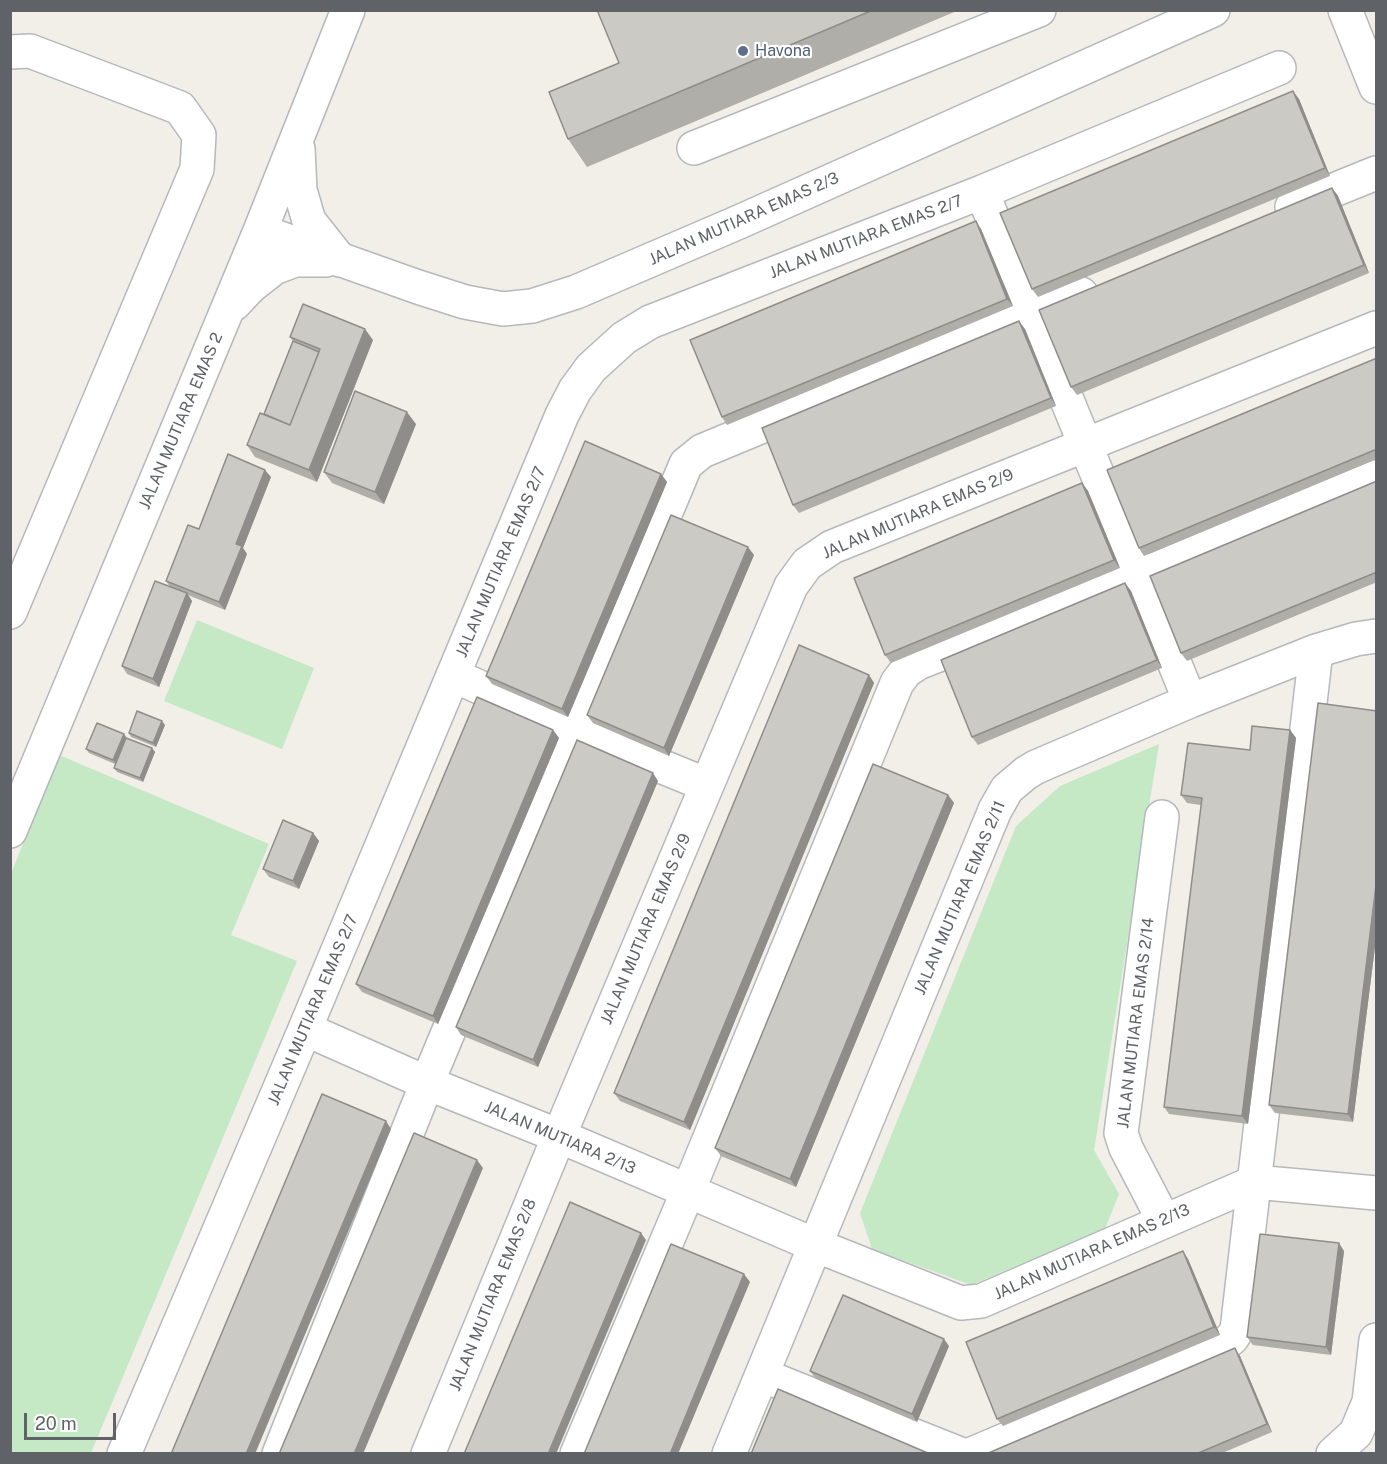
<!DOCTYPE html>
<html>
<head>
<meta charset="utf-8">
<style>
	body { margin:0 }
	#map { position:relative; width:1387px; height:1464px; overflow:hidden; background:#f1efe8; font-family:"Public Sans",sans-serif }
	canvas { display:block }
	.frame { position:absolute; inset:0; border:12px solid #5f6368; pointer-events:none }
	.scale { position:absolute; left:24px; top:1413px; width:92px; height:27px; box-sizing:border-box; border:3px solid #5f6368; border-top:0; padding-left:8px; font-size:18px; line-height:21px; white-space:nowrap; color:#5f6368; -webkit-text-stroke:4px #fff; paint-order:stroke }
</style>
</head>
<body>
<div id="map">
<canvas width="1387" height="1464"></canvas>
<div class="frame"></div>
<div class="scale">20 m</div>
</div>
<script>
const ctx = document.querySelector('canvas').getContext('2d');
ctx.lineJoin = 'round';
function fillPath(path, color) { ctx.fillStyle = color; ctx.fill(path, 'evenodd'); }
const poly = rows => new Path2D(rows.map(r => 'M' + r).join(''));
function strokePath(path, color, width, dash) { ctx.strokeStyle = color; ctx.lineWidth = width; ctx.lineCap = dash ? 'butt' : 'round'; ctx.setLineDash(dash || []); ctx.stroke(path); }
function label(font, color, halo, rows, align = 'center') {
  ctx.font = font + ' "Public Sans",sans-serif'; ctx.lineWidth = 4.5; ctx.setLineDash([]); ctx.textBaseline = 'middle'; ctx.strokeStyle = halo; ctx.fillStyle = color; for (const [text, x, y, turn = 0] of rows) {
    ctx.save(); ctx.translate(x, y); ctx.rotate((+turn || 0) * Math.PI / 180); ctx.textAlign = isNaN(turn) ? turn : align; if (halo) ctx.strokeText(text, 0, 0); ctx.fillText(text, 0, 0); ctx.restore();
  }
}
fillPath(poly([
	[197,620,314,668,282,749,164,701],
	[1159,744,1094,1150,1119,1194,1105,1229,971,1285,872,1249,860,1213,1016,826,1060,786],
	[59,755,269,844,231,935,297,961,91,1453,11,1453,10,876]
]), '#c5e8c5');
const minor = poly([
	[1345,10,1376,87],
	[10,52,30,51,180,108,199,135,197,169,10,612],
	[694,148,1039,10],
	[298,149,300,190,309,221,340,260],
	[982,192,1190,701],
	[1292,207,1376,173],
	[260,231,418,287,465,302,503,309,532,306,576,292,739,222,1213,10],
	[234,304,251,286,274,268,295,260,326,260],
	[453,675,575,731,707,785],
	[1162,817,1121,1133,1126,1148,1164,1221],
	[10,831,260,231,348,10],
	[305,1029,427,1083,559,1136,815,1245,961,1303,981,1301,1255,1182,1376,1193],
	[762,1375,960,1454],
	[124,1454,305,1029,562,415,575,390,591,368,624,338,650,322,982,192,1279,68],
	[279,1454,427,1083,686,464,702,451,1081,294],
	[428,1454,559,1136,791,586,807,564,832,547,1376,328],
	[577,1454,688,1191,897,683,906,671,918,663,1139,576,1376,477],
	[729,1454,995,810,1007,789,1026,773,1036,767,1190,701,1316,651,1356,639,1376,636],
	[972,1454,1217,1350,1232,1338,1237,1330,1316,651],
	[1333,1454,1356,1433,1369,1402,1376,1340]
]);
strokePath(minor, '#b5b8bc', 36);
strokePath(minor, '#fff', 33);
fillPath(poly([
	[597,10,959,10,587,167,568,139,619,63],
	[1299,99,1330,176,1038,297,1032,289],
	[1332,188,1338,196,1369,273,1077,395,1071,387],
	[981,229,1013,306,727,425,722,417],
	[1025,329,1056,406,799,513,793,505],
	[290,337,373,340,317,482,255,457,247,445,264,414,293,341],
	[1377,358,1377,459,1144,556,1139,548],
	[416,424,384,504,332,483,324,472],
	[661,474,667,482,568,717,492,684,486,676],
	[271,477,243,548,247,554,225,610,188,595,192,601,159,687,127,674,122,666,170,587,166,581,199,529],
	[1377,481,1377,582,1187,661,1181,653],
	[1082,483,1088,491,1120,568,891,663,885,655],
	[754,555,669,756,593,723,587,715],
	[1125,583,1131,591,1162,668,978,745,972,737],
	[869,675,874,683,690,1130,620,1101,614,1093],
	[1377,711,1377,931,1353,1122,1275,1113,1269,1105],
	[165,725,156,747,131,737,129,733],
	[553,730,559,738,438,1024,362,992,356,984],
	[1290,730,1296,738,1248,1124,1169,1114,1164,1107,1201,805,1187,803,1181,795,1250,750],
	[127,738,152,748,155,752,143,782,117,772,114,768,115,764,89,753,86,749],
	[658,781,538,1067,461,1035,456,1027],
	[948,795,954,803,796,1187,721,1156,715,1148],
	[313,833,319,841,299,889,269,877,263,869],
	[1344,1251,1331,1355,1253,1345,1247,1337],
	[1188,1259,1220,1335,1003,1426,997,1419],
	[949,1346,917,1422,816,1379,810,1371],
	[1240,1356,1272,1432,1220,1454,986,1454]
]), '#afaea9');
fillPath(poly([
	[1293,91,1299,99,1330,176,1325,168],
	[1332,188,1338,196,1369,273,1364,265],
	[976,221,981,229,1013,306,1007,299],
	[1019,321,1025,329,1056,406,1051,398],
	[365,329,373,340,317,482,309,470],
	[407,412,416,424,384,504,375,492],
	[265,470,271,477,243,548,247,554,225,610,219,602,236,544],
	[661,474,667,482,568,717,562,709],
	[1082,483,1088,491,1120,568,1114,560],
	[748,547,754,555,669,756,664,748],
	[1125,583,1131,591,1162,668,1157,660],
	[187,593,192,601,159,687,153,679],
	[869,675,874,683,690,1130,684,1122],
	[162,721,165,725,156,747,153,743],
	[553,730,559,738,438,1024,433,1016],
	[1290,730,1296,738,1248,1124,1242,1116],
	[124,734,127,738,116,764,113,760],
	[152,748,155,752,143,782,140,778],
	[653,773,658,781,538,1067,533,1060],
	[948,795,954,803,796,1187,790,1179],
	[313,833,319,841,299,889,293,881],
	[1377,877,1377,931,1353,1122,1348,1114],
	[386,1121,391,1129,255,1454,246,1454],
	[477,1160,483,1168,363,1454,354,1454],
	[641,1233,646,1240,556,1454,548,1454],
	[1339,1243,1344,1251,1331,1355,1326,1347],
	[1183,1251,1188,1259,1220,1335,1214,1327],
	[744,1274,750,1282,678,1454,670,1454],
	[944,1339,949,1346,917,1422,912,1414],
	[1235,1348,1240,1356,1272,1432,1267,1424]
]), '#8f8d8a');
const building = poly([
	[597,10,873,10,568,139,549,92,619,63,597,10],
	[1293,91,1325,168,1032,289,1000,213,1293,91],
	[1332,188,1364,265,1071,387,1039,310,1332,188],
	[976,221,1007,299,722,417,690,340,976,221],
	[303,304,365,329,309,470,247,445,260,413,290,425,320,349,290,337,303,304],
	[1019,321,1051,398,793,505,762,428,1019,321],
	[293,341,319,352,290,425,264,414,293,341],
	[1377,358,1377,449,1139,548,1107,470,1377,358],
	[355,391,407,412,375,492,324,472,355,391],
	[585,441,661,474,562,709,486,676,585,441],
	[228,454,265,470,236,544,242,546,219,602,166,581,188,525,199,529,228,454],
	[1377,481,1377,572,1181,653,1150,576,1377,481],
	[1082,483,1114,560,885,655,854,578,1082,483],
	[671,515,748,547,664,748,587,715,671,515],
	[155,581,187,593,153,679,122,666,155,581],
	[1125,583,1157,660,972,737,941,660,1125,583],
	[799,645,869,675,684,1122,614,1093,799,645],
	[477,697,553,730,433,1016,356,984,477,697],
	[1318,703,1377,711,1377,877,1348,1114,1269,1105,1318,703],
	[137,711,162,721,153,743,129,733,137,711],
	[97,723,124,734,113,760,86,749,97,723],
	[1252,726,1290,730,1242,1116,1164,1107,1202,798,1181,795,1188,743,1250,750,1252,726],
	[126,738,152,748,140,778,114,768,126,738],
	[577,740,653,773,533,1060,456,1027,577,740],
	[873,764,948,795,790,1179,715,1148,873,764],
	[283,820,313,833,293,881,263,869,283,820],
	[322,1094,386,1121,246,1454,171,1454,322,1094],
	[414,1133,477,1160,354,1454,279,1454,414,1133],
	[570,1202,641,1233,548,1454,464,1454,570,1202],
	[1260,1234,1339,1243,1326,1347,1247,1337,1260,1234],
	[671,1244,744,1274,670,1454,584,1454,671,1244],
	[1183,1251,1214,1327,997,1419,966,1342,1183,1251],
	[843,1295,944,1339,912,1414,810,1371,843,1295],
	[1235,1348,1267,1424,1196,1454,986,1454,1235,1348],
	[778,1389,930,1454,751,1454,778,1389]
]);
fillPath(building, '#cccac5');
strokePath(building, '#8f8d8a', 1.5);
for (const [x, y, r, color] of [
	[743,51,6,"#5c6f8a"]
]) { const dot = new Path2D(); dot.arc(x, y, r, 0, 2 * Math.PI); ctx.fillStyle = color; ctx.fill(dot); strokePath(dot, '#fff', 2); }
label('16px', '#4e5e75', '#fff', [
	["Havona",755,51]
], 'left');
label('16px', '#5f6368', '#fff', [
	["JALAN MUTIARA EMAS 2/3",744,219,-24],
	["JALAN MUTIARA EMAS 2/7",866,237,-21],
	["JALAN MUTIARA EMAS 2",181,421,-67],
	["JALAN MUTIARA EMAS 2/9",918,514,-23],
	["JALAN MUTIARA EMAS 2/7",501,562,-67],
	["JALAN MUTIARA EMAS 2/11",960,898,-67],
	["JALAN MUTIARA EMAS 2/9",646,929,-67],
	["JALAN MUTIARA EMAS 2/7",313,1010,-67],
	["JALAN MUTIARA EMAS 2/14",1136,1023,-83],
	["JALAN MUTIARA 2/13",560,1138,23],
	["JALAN MUTIARA EMAS 2/13",1092,1252,-24],
	["JALAN MUTIARA EMAS 2/8",493,1295,-68]
]);
</script>
</body>
</html>
